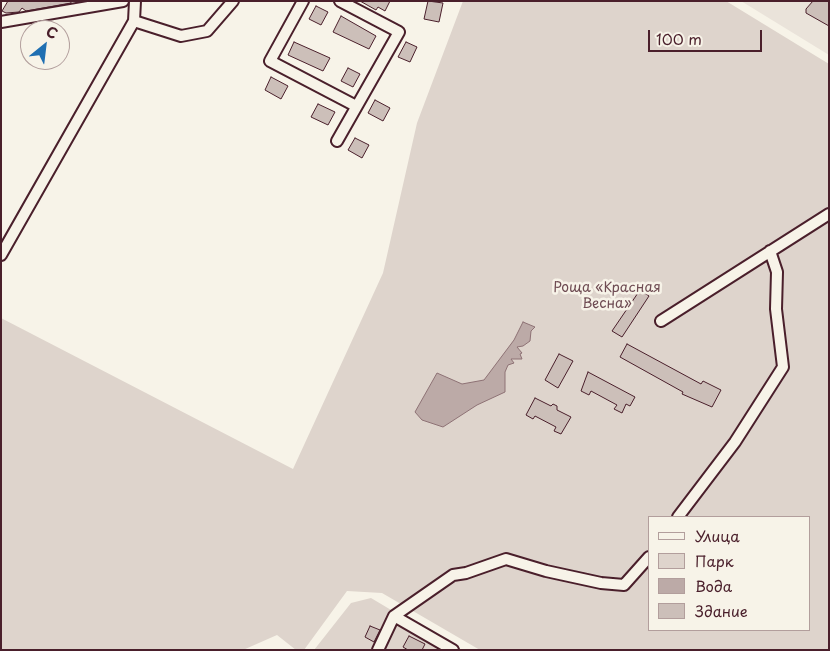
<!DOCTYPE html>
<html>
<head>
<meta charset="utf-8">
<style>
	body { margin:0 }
	#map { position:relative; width:830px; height:651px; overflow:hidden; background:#f7f3e8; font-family:"Playpen Sans",sans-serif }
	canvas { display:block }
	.frame { position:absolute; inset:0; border:2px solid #4a1f2b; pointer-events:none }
	.legend { position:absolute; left:648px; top:516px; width:162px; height:115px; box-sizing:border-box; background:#f7f3e8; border:1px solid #b29e9c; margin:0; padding:6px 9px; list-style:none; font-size:15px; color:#4a1f2b }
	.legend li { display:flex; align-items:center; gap:10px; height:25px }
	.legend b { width:25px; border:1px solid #b29e9c }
	.north { position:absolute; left:20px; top:20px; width:50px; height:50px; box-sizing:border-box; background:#f7f3e8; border:1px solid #b29e9c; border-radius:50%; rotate:29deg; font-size:14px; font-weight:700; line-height:20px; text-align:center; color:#4a1f2b }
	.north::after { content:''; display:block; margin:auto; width:18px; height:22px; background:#1f6fb2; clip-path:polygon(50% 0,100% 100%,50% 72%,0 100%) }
	.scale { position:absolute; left:648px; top:30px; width:114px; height:22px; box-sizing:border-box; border:2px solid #4a1f2b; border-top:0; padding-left:6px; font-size:15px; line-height:18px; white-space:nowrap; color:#4a1f2b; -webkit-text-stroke:4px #f7f3e8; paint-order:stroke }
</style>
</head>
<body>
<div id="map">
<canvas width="830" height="651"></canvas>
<div class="frame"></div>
<ul class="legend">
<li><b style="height:6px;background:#f7f3e8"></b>Улица</li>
<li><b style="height:14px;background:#ded4cc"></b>Парк</li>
<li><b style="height:14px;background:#bcaaa7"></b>Вода</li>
<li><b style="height:14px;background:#ccbfb9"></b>Здание</li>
</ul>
<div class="north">С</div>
<div class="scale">100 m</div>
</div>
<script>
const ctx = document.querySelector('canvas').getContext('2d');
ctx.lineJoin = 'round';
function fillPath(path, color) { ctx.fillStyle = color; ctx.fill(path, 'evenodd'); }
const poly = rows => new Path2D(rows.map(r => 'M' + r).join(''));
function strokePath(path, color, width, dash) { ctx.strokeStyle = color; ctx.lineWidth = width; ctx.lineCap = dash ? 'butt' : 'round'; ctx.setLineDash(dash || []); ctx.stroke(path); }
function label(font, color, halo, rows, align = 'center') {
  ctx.font = font + ' "Playpen Sans",sans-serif'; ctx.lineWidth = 5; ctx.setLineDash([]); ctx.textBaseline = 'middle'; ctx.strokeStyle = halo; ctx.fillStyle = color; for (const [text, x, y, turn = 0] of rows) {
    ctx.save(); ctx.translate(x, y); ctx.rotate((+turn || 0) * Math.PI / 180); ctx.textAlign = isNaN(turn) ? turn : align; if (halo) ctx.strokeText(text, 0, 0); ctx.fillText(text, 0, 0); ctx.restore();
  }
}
fillPath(poly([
	[741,1,829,1,829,55]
]), '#eae3da');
fillPath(poly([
	[463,1,726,1,829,64,829,650,480,650,382,593,347,591,304,650,296,650,277,635,243,650,1,650,1,318,293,469,383,273,417,123],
	[649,517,809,517,809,630,649,630],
	[371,598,458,650,314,650,351,603]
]), '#ded4cc');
const water = poly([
	[523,322,535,327,531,331,530,341,523,346,517,347,522,353,520,354,522,359,511,359,514,363,508,365,505,372,505,392,477,405,443,427,422,420,415,412,437,373,462,384,484,380,514,340,523,322]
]);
fillPath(water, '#bcaaa7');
strokePath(water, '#8e7275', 1);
const building = poly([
	[8,1,71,1,71,3,26,11,22,8,19,12,6,13,2,11,8,1],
	[360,1,390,1,385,11,378,7,376,10,360,1],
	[428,1,443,3,439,22,424,19,428,1],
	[813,1,829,1,829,26,806,13,806,9,813,1],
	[316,6,328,12,321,25,309,19,316,6],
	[341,16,376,36,369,49,333,32,341,16],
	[294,42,330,58,323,71,288,55,294,42],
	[406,42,417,47,410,62,398,57,406,42],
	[348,68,360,74,353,87,341,81,348,68],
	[271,77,288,86,281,99,265,90,271,77],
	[375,100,390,108,383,121,368,113,375,100],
	[318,104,335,112,328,125,311,117,318,104],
	[355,138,369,145,362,158,348,150,355,138],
	[640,290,649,296,622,337,612,331,640,290],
	[627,344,701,384,703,381,721,390,712,407,682,394,683,392,620,357,627,344],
	[559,354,573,361,558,388,545,380,559,354],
	[588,372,635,397,630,406,626,404,622,413,614,409,617,405,591,391,589,395,581,391,588,372],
	[535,398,551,406,553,404,557,406,557,410,571,417,561,434,554,431,556,427,535,416,533,419,526,415,535,398],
	[370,626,380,630,374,642,365,637,370,626],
	[409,636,425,644,422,650,408,650,403,647,409,636]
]);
fillPath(building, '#ccbfb9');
strokePath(building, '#4a1f2b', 1);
const minor = poly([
	[303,1,270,61,356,106],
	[134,21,135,1],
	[1,22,123,1],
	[337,141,399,32,340,1],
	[1,255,134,21,181,36,207,31,233,1],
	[661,321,829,214],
	[678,517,735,442,783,367,776,309,777,272,770,251],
	[394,616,453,575,466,573,506,559,546,571,601,583,624,585,649,557],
	[394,616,453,650],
	[378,650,394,616]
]);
strokePath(minor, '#4a1f2b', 14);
strokePath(minor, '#f7f3e8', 10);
label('14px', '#6f4c53', '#f7f3e8', [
	["Роща «Красная",607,288],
	["Весна»",607,304]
]);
</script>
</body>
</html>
